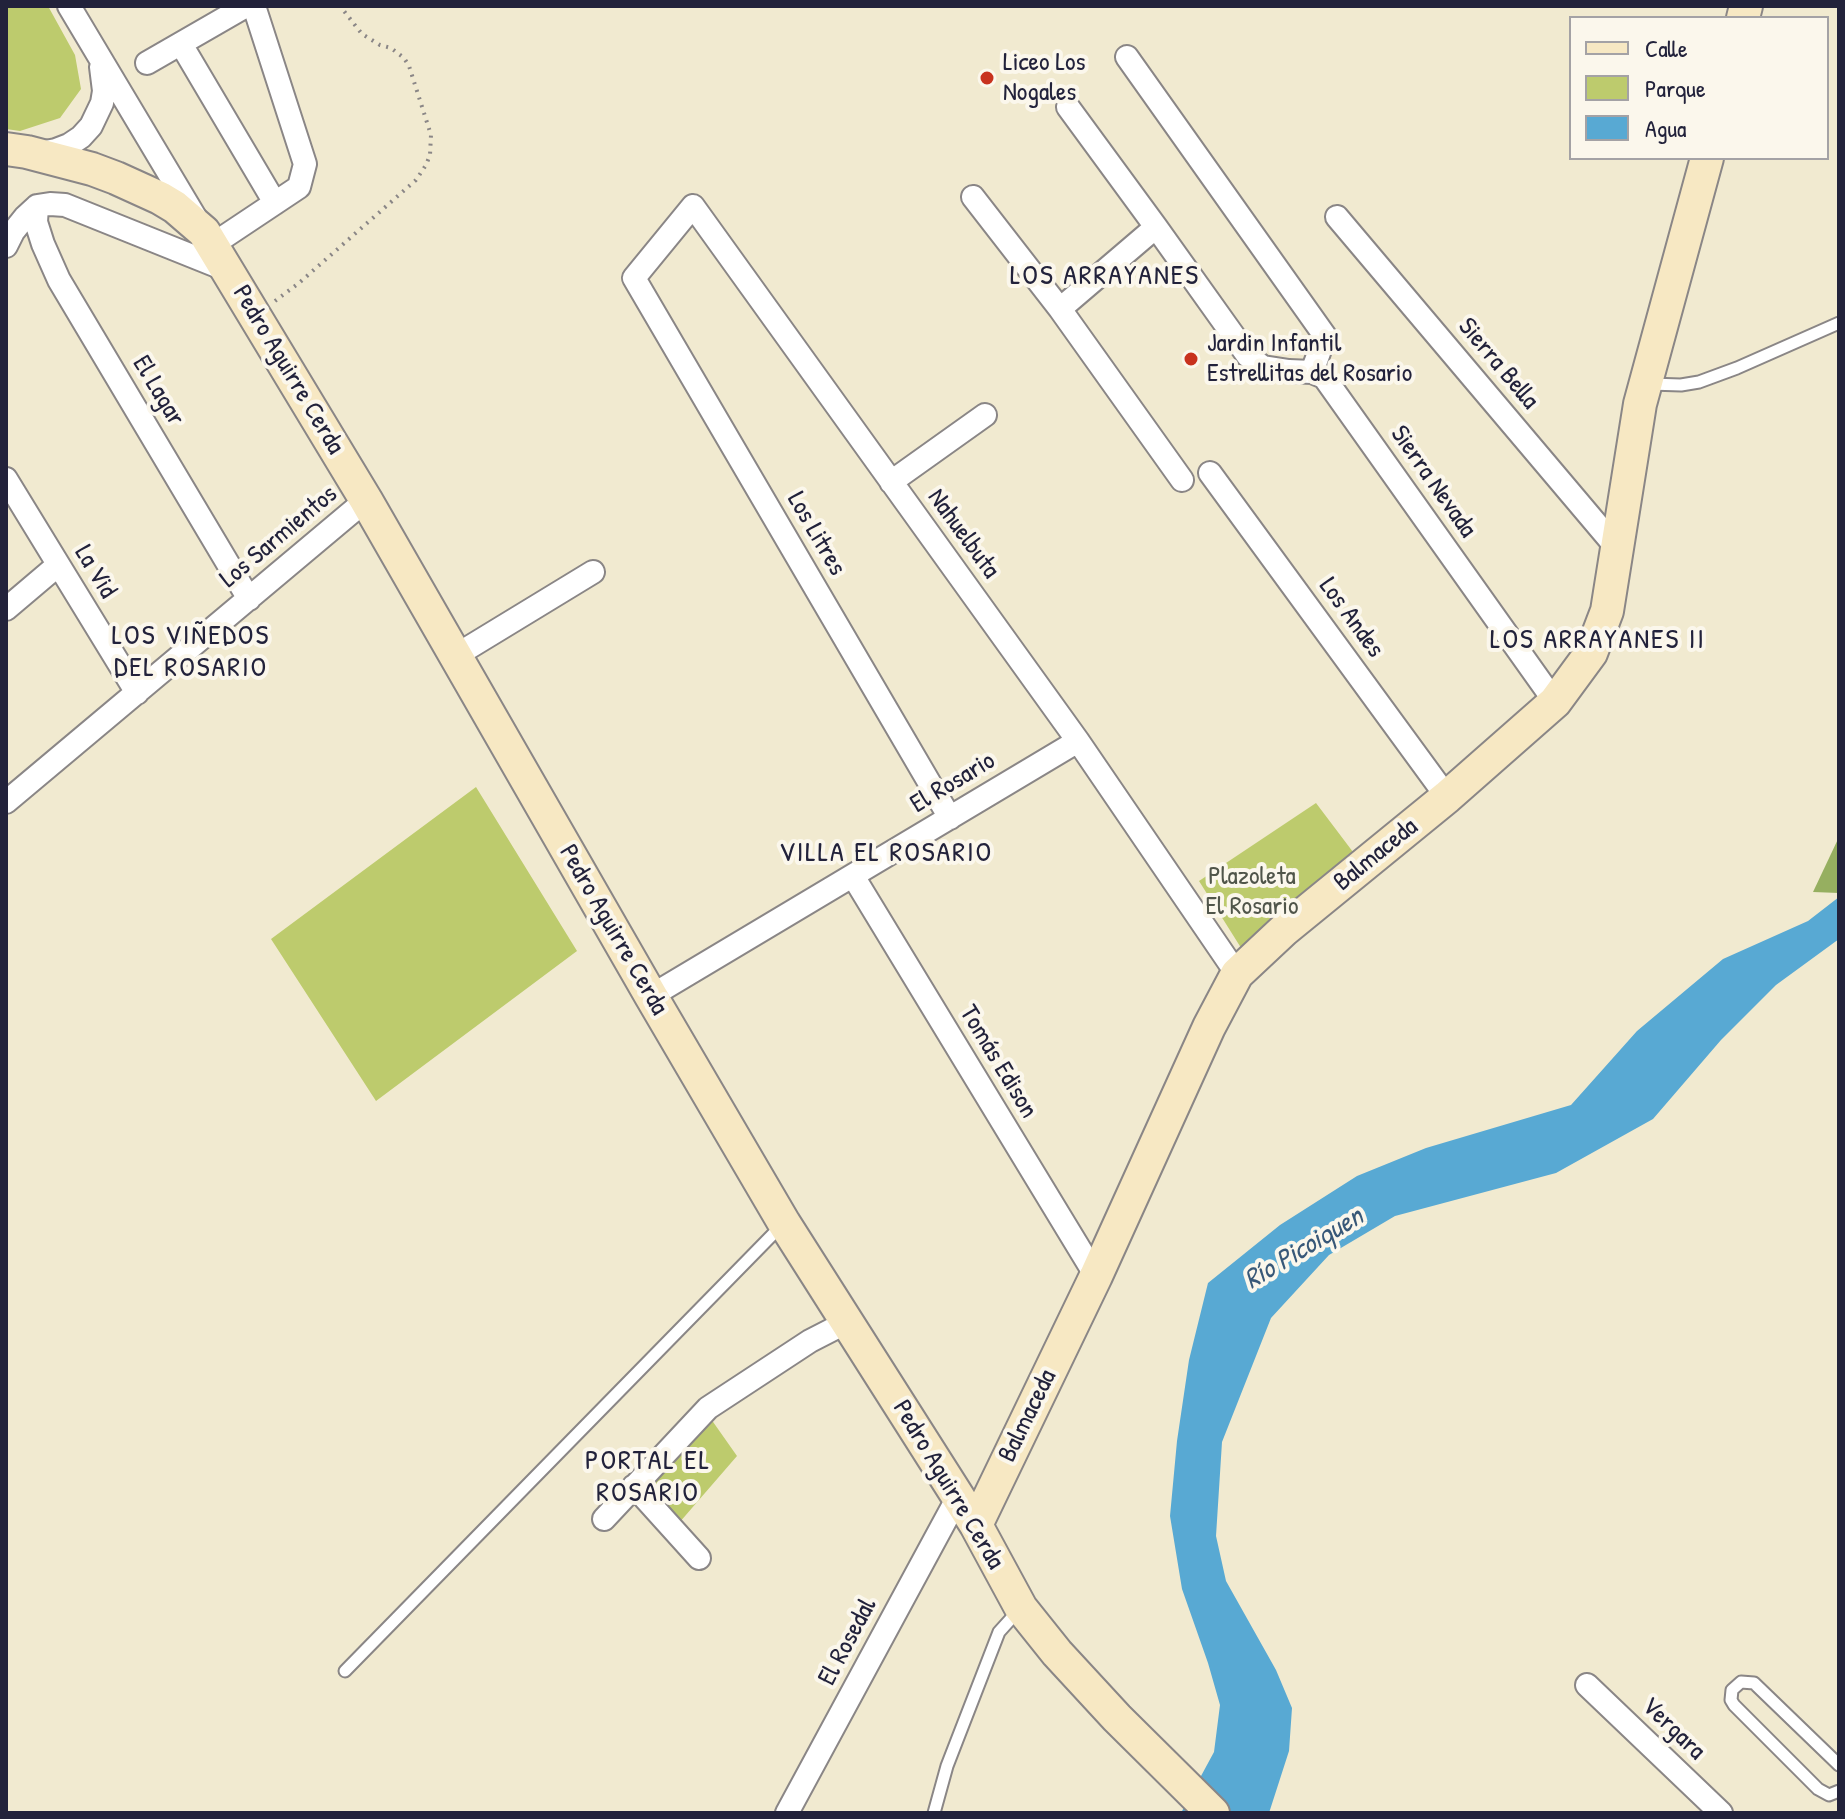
<!DOCTYPE html>
<html>
<head>
<meta charset="utf-8">
<style>
	body { margin:0 }
	#map { position:relative; width:1845px; height:1819px; overflow:hidden; background:#f1ead0; font-family:"Patrick Hand",sans-serif }
	canvas { display:block }
	.frame { position:absolute; inset:0; border:8px solid #22223b; pointer-events:none }
	.legend { position:absolute; left:1569px; top:16px; width:260px; height:144px; box-sizing:border-box; background:#fbf7ec; border:2px solid #a4a2a5; margin:0; padding:10px 14px; list-style:none; font-size:24px; color:#22223b }
	.legend li { display:flex; align-items:center; gap:16px; height:40px }
	.legend b { width:40px; border:2px solid #a4a2a5 }
</style>
</head>
<body>
<div id="map">
<canvas width="1845" height="1819"></canvas>
<div class="frame"></div>
<ul class="legend">
<li><b style="height:10px;background:#f7e8c3"></b>Calle</li>
<li><b style="height:22px;background:#bdcb6d"></b>Parque</li>
<li><b style="height:22px;background:#58a9d3"></b>Agua</li>
</ul>
</div>
<script>
const ctx = document.querySelector('canvas').getContext('2d');
ctx.lineJoin = 'round';
function fillPath(path, color) { ctx.fillStyle = color; ctx.fill(path, 'evenodd'); }
const poly = rows => new Path2D(rows.map(r => 'M' + r).join(''));
function strokePath(path, color, width, dash) { ctx.strokeStyle = color; ctx.lineWidth = width; ctx.lineCap = dash ? 'butt' : 'round'; ctx.setLineDash(dash || []); ctx.stroke(path); }
function label(font, color, halo, rows, align = 'center') {
  ctx.font = font + ' "Patrick Hand",sans-serif'; ctx.lineWidth = 8; ctx.setLineDash([]); ctx.textBaseline = 'middle'; ctx.strokeStyle = halo; ctx.fillStyle = color; for (const [text, x, y, turn = 0] of rows) {
    ctx.save(); ctx.translate(x, y); ctx.rotate((+turn || 0) * Math.PI / 180); ctx.textAlign = isNaN(turn) ? turn : align; if (halo) ctx.strokeText(text, 0, 0); ctx.fillText(text, 0, 0); ctx.restore();
  }
}
fillPath(poly([
	[6,6,48,6,75,55,81,89,60,118,20,131,6,129],
	[476,787,577,951,376,1101,271,939],
	[1316,803,1353,852,1243,951,1199,881],
	[711,1419,737,1456,679,1523,645,1486]
]), '#bdcb6d');
fillPath(poly([
	[1839,837,1839,893,1813,892]
]), '#96af60');
fillPath(poly([
	[1839,897,1839,939,1776,985,1721,1040,1653,1119,1556,1173,1395,1216,1329,1255,1271,1318,1222,1442,1216,1536,1226,1581,1276,1670,1292,1708,1289,1751,1269,1813,1181,1813,1214,1752,1220,1705,1208,1663,1182,1589,1170,1516,1177,1441,1189,1360,1208,1283,1280,1225,1357,1176,1426,1148,1571,1105,1637,1031,1723,959,1808,921]
]), '#58a9d3');
const lane = poly([
	[1650,384,1681,385,1699,382,1737,368,1839,323],
	[345,1671,781,1226],
	[1839,1765,1754,1683,1741,1682,1732,1690,1731,1700,1734,1705,1818,1789,1829,1795,1839,1791],
	[934,1813,947,1766,999,1632,1018,1611]
]);
const street = poly([
	[69,6,195,217],
	[181,44,275,203],
	[1127,57,1325,336,1312,372],
	[147,63,246,6],
	[1068,107,1156,227,1248,356,1263,367,1289,371,1312,372,1324,377,1555,702],
	[40,153,56,150,69,145,81,137,91,126,102,103,104,91,101,67],
	[973,197,1060,309,1182,480],
	[37,206,36,222,43,244,59,280,249,599],
	[37,206,50,204,65,205,227,270],
	[1337,217,1616,547],
	[212,245,299,187,305,164,254,6],
	[6,246,13,232,25,217,37,206],
	[1060,309,1156,227],
	[1210,473,1447,797],
	[6,479,137,693],
	[891,482,985,415],
	[6,609,58,565],
	[455,656,593,572],
	[6,802,366,500],
	[950,818,634,278,693,206,1078,741,1237,974],
	[853,876,1096,1276],
	[651,996,1078,741],
	[634,1486,699,1558],
	[604,1519,708,1408,810,1341,847,1322],
	[1587,1685,1721,1813],
	[787,1813,958,1497]
]);
const secondary = poly([
	[1743,18,1746,6],
	[6,149,27,152,92,169,116,178,160,198,175,207,204,232,366,500,651,996,784,1223,976,1525,1021,1608,1057,1653,1117,1718,1213,1813],
	[976,1525,1096,1276,1209,1027,1237,974,1284,930,1447,797,1555,702,1591,653,1607,611,1640,404,1707,158]
]);
strokePath(lane, '#8a8686', 15);
strokePath(street, '#8a8686', 26);
strokePath(secondary, '#8a8686', 36);
strokePath(poly([
	[275,301,299,283,416,180,426,165,430,155,431,135,409,66,404,58,391,48,380,45,362,34,340,6]
]), '#8a8686', 4, [2, 6]);
strokePath(lane, '#fff', 11);
strokePath(street, '#fff', 22);
strokePath(secondary, '#f7e8c3', 32);
for (const [x, y, r, color] of [
	[987,78,8,"#c8321e"],
	[1191,359,8,"#c8321e"]
]) { const dot = new Path2D(); dot.arc(x, y, r, 0, 2 * Math.PI); ctx.fillStyle = color; ctx.fill(dot); strokePath(dot, '#fbf7ec', 3); }
label('26px', '#22223b', '#fbf7ec', [
	["Liceo Los",1003,63],
	["Nogales",1003,93],
	["Jardin Infantil",1207,344],
	["Estrellitas del Rosario",1207,374]
], 'left');
label('26px', '#22223b', '#fbf7ec', [
	["Sierra Bella",1498,364,50],
	["Pedro Aguirre Cerda",288,370,59],
	["El Lagar",158,391,59],
	["Sierra Nevada",1433,482,55],
	["Los Litres",816,534,60],
	["Nahuelbuta",963,534,54],
	["Los Sarmientos",279,537,-40],
	["La Vid",95,572,59],
	["Los Andes",1351,618,54],
	["El Rosario",953,783,-31],
	["Balmaceda",1376,855,-39],
	["Pedro Aguirre Cerda",613,930,60],
	["Tomás Edison",998,1062,59],
	["Balmaceda",1028,1416,-64],
	["Pedro Aguirre Cerda",948,1485,59],
	["El Rosedal",848,1642,-62],
	["Vergara",1673,1729,44]
]);
label('26px', '#50554a', '#fbf7ec', [
	["Plazoleta",1252,877],
	["El Rosario",1252,907]
]);
ctx.letterSpacing = '2px';
label('28px', '#22223b', '#fbf7ec', [
	["LOS ARRAYANES",1105,277],
	["LOS VIÑEDOS",191,637],
	["DEL ROSARIO",191,669],
	["LOS ARRAYANES II",1598,641],
	["VILLA EL ROSARIO",886,854],
	["PORTAL EL",648,1462],
	["ROSARIO",648,1494]
]);
ctx.letterSpacing = '0px';
label('italic 28px', '#385878', '#fbf7ec', [
	["Río Picoiquen",1304,1249,-31]
]);
</script>
</body>
</html>
